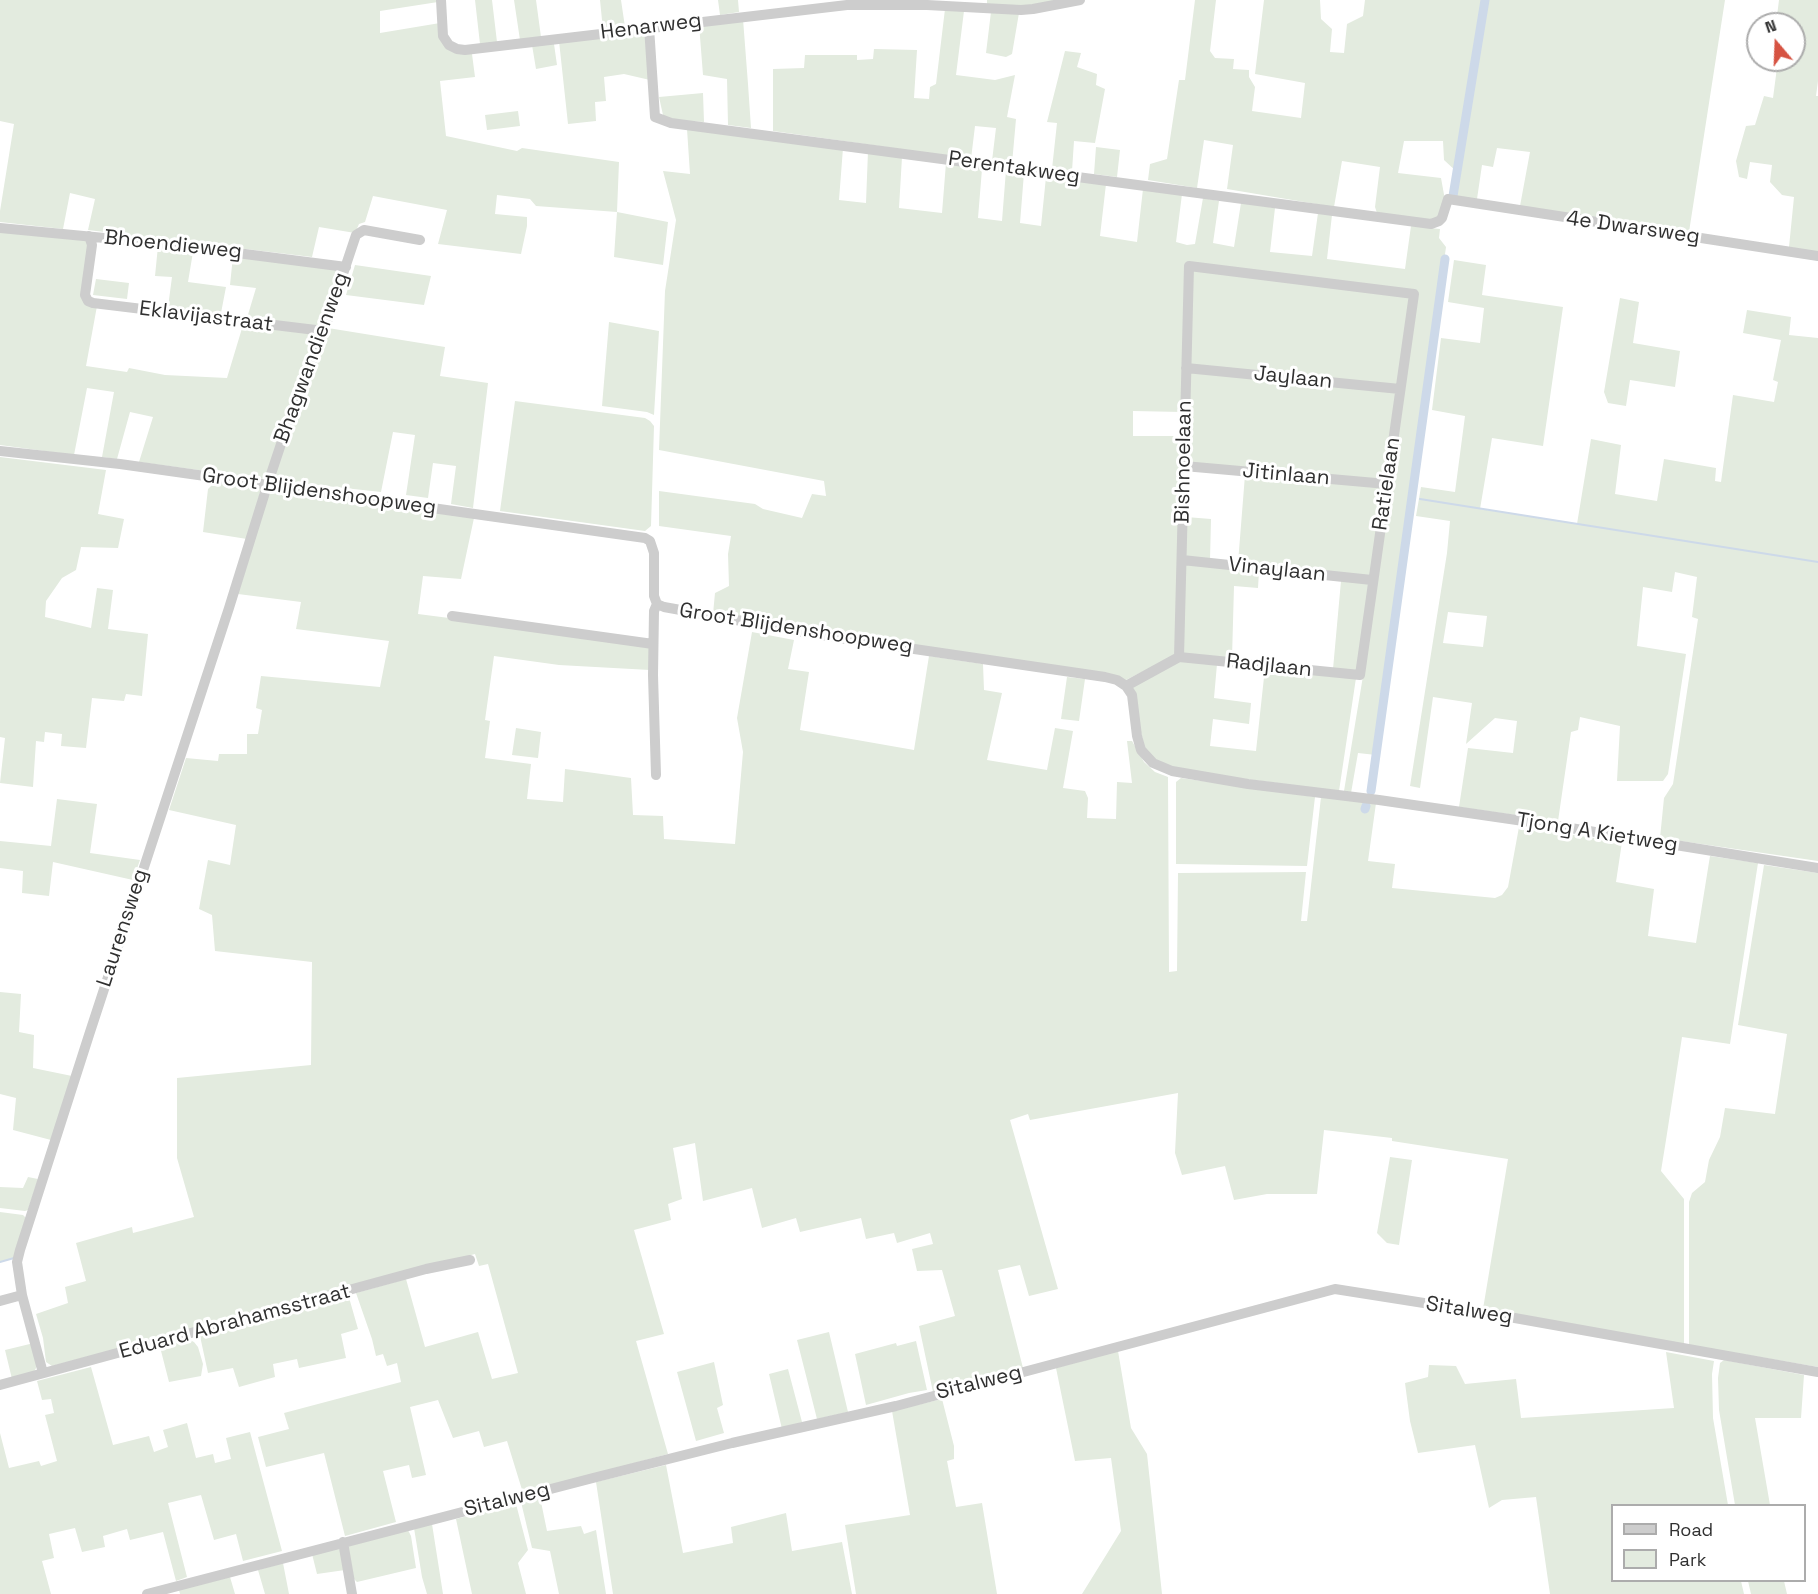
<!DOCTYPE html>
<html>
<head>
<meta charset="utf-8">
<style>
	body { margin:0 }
	#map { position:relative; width:1818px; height:1594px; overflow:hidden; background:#fff; font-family:"Space Grotesk",sans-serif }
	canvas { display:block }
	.legend { position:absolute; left:1611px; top:1504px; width:195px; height:78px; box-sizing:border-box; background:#fff; border:2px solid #acacac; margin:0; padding:8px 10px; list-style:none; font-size:18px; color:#303030 }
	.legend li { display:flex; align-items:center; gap:12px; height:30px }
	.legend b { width:30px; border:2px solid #acacac }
	.north { position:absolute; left:1746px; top:12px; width:60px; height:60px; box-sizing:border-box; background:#fff; border:2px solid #acacac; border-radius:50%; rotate:341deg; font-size:16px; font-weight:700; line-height:24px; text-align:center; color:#303030 }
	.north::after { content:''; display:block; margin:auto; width:21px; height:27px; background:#d65342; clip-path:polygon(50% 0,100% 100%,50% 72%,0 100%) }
</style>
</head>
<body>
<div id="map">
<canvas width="1818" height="1594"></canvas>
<ul class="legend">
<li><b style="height:8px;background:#cdcdcd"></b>Road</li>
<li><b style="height:16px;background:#e3ebdf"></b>Park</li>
</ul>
<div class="north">N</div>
</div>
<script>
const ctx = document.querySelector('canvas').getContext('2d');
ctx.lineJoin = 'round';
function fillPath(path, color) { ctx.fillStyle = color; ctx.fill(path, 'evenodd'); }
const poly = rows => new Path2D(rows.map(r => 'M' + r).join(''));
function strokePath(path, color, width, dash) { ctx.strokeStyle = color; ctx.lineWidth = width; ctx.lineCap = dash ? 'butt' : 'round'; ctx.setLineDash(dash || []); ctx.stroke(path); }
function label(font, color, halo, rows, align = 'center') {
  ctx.font = font + ' "Space Grotesk",sans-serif'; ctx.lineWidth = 6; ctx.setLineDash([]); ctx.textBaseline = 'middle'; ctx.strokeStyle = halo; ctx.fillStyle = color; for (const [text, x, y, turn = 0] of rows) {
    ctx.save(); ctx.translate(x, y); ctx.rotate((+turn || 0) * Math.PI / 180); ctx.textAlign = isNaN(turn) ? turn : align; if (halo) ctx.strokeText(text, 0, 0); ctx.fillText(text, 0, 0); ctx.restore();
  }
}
fillPath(poly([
	[0,0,438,0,438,2,380,11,380,33,440,23,440,37,472,54,475,77,440,81,446,136,517,151,522,148,619,162,617,212,668,222,663,265,614,257,617,212,536,206,530,199,497,195,495,214,527,217,527,226,521,254,438,244,447,210,373,196,365,222,359,224,355,233,319,227,312,257,88,230,95,199,70,193,63,229,0,222,0,211,14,124,0,121],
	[475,0,492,0,497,42,480,44],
	[514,0,536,0,541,37,520,40],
	[600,0,621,0,625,27,603,30],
	[718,0,738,0,739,12,720,15],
	[987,0,1064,0,1034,8,987,5],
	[1195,0,1216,0,1210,51,1215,58,1234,59,1233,69,1249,70,1249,77,1255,87,1252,111,1301,118,1305,83,1255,74,1264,0,1320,0,1321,19,1332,29,1330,52,1344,53,1347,24,1363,16,1365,0,1725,0,1689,232,1520,206,1530,152,1497,148,1493,167,1482,165,1477,199,1453,196,1457,172,1444,160,1443,141,1404,141,1398,173,1441,178,1445,200,1442,215,1434,221,1377,213,1375,207,1380,167,1342,161,1334,207,1227,189,1233,145,1204,140,1197,188,1148,180,1150,164,1167,159,1179,80,1185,80],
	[1779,0,1818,0,1818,81,1816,96,1818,96,1818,252,1789,247,1794,197,1782,195,1770,182,1772,165,1750,162,1747,179,1739,177,1736,161,1746,126,1755,125,1764,96,1773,98,1778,60,1794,60,1794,24,1776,24],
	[945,9,964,11,956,75,995,80,1015,75,1007,117,1016,119,1012,164,992,161,996,128,975,126,971,159,773,131,773,69,804,68,805,55,857,55,857,60,873,59,874,49,917,50,914,98,929,99,930,87,936,84],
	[991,12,1019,13,1012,54,1006,57,986,53],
	[743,19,748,84,751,128,728,125,727,79,703,75,699,24],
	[647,31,650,80,624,74,604,77,606,101,595,102,596,121,568,124,559,41],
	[554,44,557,65,536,69,532,45],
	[1065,51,1081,53,1077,67,1097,74,1096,85,1105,89,1095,143,1074,141,1072,171,1052,169,1057,123,1047,122],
	[703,93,704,122,671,120,663,115,659,97],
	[518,111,520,126,487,130,485,115],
	[687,129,843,148,839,200,866,203,868,151,902,157,899,208,942,213,946,163,982,169,978,218,1002,221,1006,170,1024,173,1020,223,1041,226,1046,177,1106,184,1100,236,1137,242,1143,189,1182,194,1176,242,1187,245,1195,244,1203,198,1219,201,1213,243,1234,247,1241,203,1275,208,1270,252,1312,256,1318,213,1332,215,1327,259,1405,269,1411,226,1440,229,1439,238,1446,247,1376,755,1358,753,1351,793,1344,791,1363,676,1416,291,1187,263,1182,412,1133,411,1133,436,1181,436,1176,655,1126,680,713,614,715,593,729,586,728,554,731,536,659,526,659,491,755,504,763,509,802,518,812,494,826,496,824,481,659,450,665,291,676,220,663,171,690,174],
	[1096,147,1120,150,1117,177,1094,174],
	[0,229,88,237,83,297,97,306,86,366,127,372,129,368,165,375,227,378,243,325,319,334,265,479,139,462,153,417,130,412,117,459,102,457,114,392,87,388,74,455,0,445],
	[158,246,193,252,188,282,226,287,221,313,168,307,172,277,155,276],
	[233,256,341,269,321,328,247,318,256,288,230,285],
	[1454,260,1486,265,1482,295,1563,307,1543,446,1492,438,1480,509,1577,524,1591,439,1621,445,1615,494,1657,501,1664,459,1716,468,1715,481,1721,482,1733,395,1774,402,1778,382,1773,380,1781,340,1743,333,1747,310,1791,317,1789,335,1818,338,1818,861,1660,838,1664,798,1673,784,1698,619,1692,617,1697,577,1675,572,1672,592,1643,587,1637,646,1686,654,1668,774,1663,781,1617,781,1620,726,1580,717,1578,730,1571,732,1558,821,1459,807,1468,748,1513,753,1517,721,1495,718,1466,744,1472,703,1433,697,1420,788,1410,786,1447,553,1450,521,1416,516,1421,487,1455,492,1465,416,1432,410,1441,338,1480,343,1484,308,1448,302],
	[1448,612,1487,616,1483,647,1443,643],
	[355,265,431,276,424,305,346,295],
	[1192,270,1412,296,1397,386,1188,365],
	[96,279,129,283,127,299,93,295],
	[1620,298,1639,302,1633,343,1680,351,1675,387,1630,380,1626,406,1608,403,1604,392],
	[609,322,659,331,654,415,647,412,602,406],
	[328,328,445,347,440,376,488,383,473,508,451,504,456,466,433,463,428,498,406,495,415,435,393,432,381,492,271,480],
	[1188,370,1396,393,1384,481,1187,463],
	[515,401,645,418,650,421,654,426,651,526,645,531,500,511],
	[0,457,106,470,98,514,124,519,118,548,81,547,76,570,62,578,46,601,45,617,91,628,97,588,113,590,108,629,148,634,142,696,126,694,124,701,92,698,86,748,61,746,62,734,45,732,44,742,36,741,33,787,0,783,5,738,0,737],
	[1245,475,1384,487,1370,577,1238,563],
	[215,482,261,489,247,539,203,532,208,489],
	[272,491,474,518,461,579,423,576,418,614,651,644,650,670,559,665,494,656,485,720,490,721,485,758,531,764,527,799,563,802,565,769,631,778,633,815,663,816,664,839,735,844,743,752,737,718,752,632,794,640,788,669,809,672,800,730,914,750,929,656,983,664,984,690,1002,693,987,760,1047,770,1055,728,1073,731,1063,788,1085,791,1088,798,1087,818,1116,819,1117,782,1132,783,1127,741,1132,741,1144,762,1155,772,1168,777,1169,972,1177,971,1178,873,1306,872,1301,921,1307,921,1321,797,1376,803,1368,861,1395,864,1392,888,1495,898,1502,895,1508,887,1519,827,1622,842,1616,882,1654,889,1648,936,1696,943,1710,856,1758,863,1730,1044,1682,1037,1666,1140,1661,1171,1684,1199,1684,1346,1483,1309,1508,1159,1392,1141,1392,1138,1324,1130,1317,1194,1267,1194,1234,1200,1225,1166,1182,1175,1175,1153,1178,1093,1030,1120,1028,1114,1010,1120,1058,1289,1029,1296,1020,1265,998,1270,1023,1368,933,1392,919,1326,955,1316,942,1270,917,1271,912,1249,933,1244,930,1233,897,1243,894,1233,866,1239,861,1218,800,1232,796,1218,762,1228,752,1188,703,1201,695,1143,673,1148,682,1199,668,1204,671,1220,634,1230,664,1334,636,1341,668,1454,523,1493,507,1441,484,1447,479,1431,453,1438,438,1400,410,1407,426,1475,412,1478,409,1465,383,1471,396,1522,345,1536,324,1453,266,1467,258,1437,289,1429,284,1413,401,1382,397,1363,387,1366,383,1354,376,1356,372,1339,356,1293,406,1279,425,1347,478,1332,492,1379,518,1373,488,1264,479,1266,475,1254,423,1267,52,1366,46,1362,43,1338,36,1314,68,1303,65,1287,86,1281,76,1243,132,1227,133,1233,194,1217,177,1158,177,1078,311,1065,312,962,215,951,212,915,199,909,208,860,230,865,236,825,169,810,186,758,218,761,219,754,247,754,247,734,258,734,262,710,256,708,261,676,380,687,389,641,296,629,301,602,238,594,268,497],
	[1186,517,1211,519,1210,560,1185,558],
	[1184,564,1259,571,1258,588,1234,586,1232,658,1183,654],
	[1341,581,1369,584,1357,672,1333,669],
	[1178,661,1217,664,1214,698,1251,703,1249,724,1213,719,1210,746,1256,751,1265,668,1356,678,1339,791,1177,770,1161,765,1145,749,1130,687],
	[1067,677,1085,679,1079,721,1061,719],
	[516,728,541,732,538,758,512,755],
	[1181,778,1315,797,1307,866,1176,864,1176,782],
	[57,799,97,804,90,853,140,860,133,880,53,862,49,896,22,893,23,871,0,868,0,841,51,846],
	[1764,865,1818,873,1818,1367,1689,1345,1689,1202,1692,1193,1705,1182,1709,1160,1720,1137,1725,1108,1775,1114,1787,1034,1738,1025],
	[0,992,21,994,19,1032,34,1035,33,1068,72,1076,51,1140,13,1130,16,1098,0,1094],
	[1390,1157,1412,1160,1399,1245,1387,1243,1377,1233],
	[28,1177,38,1179,28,1210,25,1211,0,1208,0,1187,23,1188],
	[0,1212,23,1215,27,1219,14,1258,0,1262],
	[348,1294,358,1329,341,1334,346,1358,299,1368,297,1359,273,1364,275,1377,239,1387,233,1368,208,1373,200,1336],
	[829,1332,848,1412,817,1419,797,1340],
	[188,1339,194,1342,198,1347,203,1364,201,1376,169,1382,160,1347],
	[916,1341,927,1390,909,1393,866,1405,855,1354,896,1343,897,1346],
	[34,1343,37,1366,34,1372,12,1379,5,1350],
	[1118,1351,1131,1428,1147,1454,1162,1594,1082,1594,1121,1531,1111,1458,1075,1461,1056,1368],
	[1666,1352,1714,1361,1712,1374,1713,1418,1728,1505,1612,1506,1612,1580,1741,1581,1744,1594,1550,1594,1536,1497,1502,1500,1489,1508,1475,1445,1418,1453,1410,1421,1405,1383,1428,1377,1429,1365,1456,1366,1465,1384,1516,1379,1521,1418,1674,1408],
	[1724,1360,1804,1375,1801,1418,1755,1418,1770,1505,1735,1505,1719,1410,1718,1378,1720,1363],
	[714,1362,723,1405,717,1408,724,1433,696,1441,677,1372],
	[91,1367,113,1445,149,1436,154,1452,168,1447,163,1430,187,1423,196,1458,213,1454,215,1463,231,1459,226,1438,250,1432,282,1551,243,1561,236,1534,214,1540,201,1495,168,1503,187,1577,176,1581,163,1532,130,1540,127,1529,103,1536,105,1547,82,1552,75,1528,49,1534,54,1558,42,1561,51,1594,0,1594,0,1433,9,1468,39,1461,41,1466,57,1461,45,1415,54,1413,51,1399,42,1400,37,1381],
	[788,1369,802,1422,782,1429,769,1374],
	[942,1399,954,1446,954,1459,947,1461,956,1507,982,1503,997,1594,856,1594,845,1525,910,1515,892,1411],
	[666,1465,683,1553,733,1543,731,1527,786,1513,792,1551,842,1542,852,1594,613,1594,596,1482],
	[540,1497,547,1531,581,1526,584,1534,596,1530,606,1594,559,1594,550,1551,532,1548,521,1502],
	[516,1504,528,1550,518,1563,526,1594,472,1594,456,1519],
	[432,1524,443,1594,427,1594,422,1577,414,1528],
	[408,1530,411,1536,416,1568,357,1582,352,1577,347,1549,350,1544],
	[338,1548,342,1553,345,1570,317,1574,312,1554],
	[283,1563,289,1594,265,1594,258,1570],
	[230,1577,235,1594,180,1594,179,1590],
	[1748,1581,1784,1581,1787,1594,1751,1594]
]), '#e3ebdf');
strokePath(poly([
	[1420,499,1818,562],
	[0,1262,14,1258]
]), '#cdd9e9', 2);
strokePath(poly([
	[1453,196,1485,0],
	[1371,791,1445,259],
	[1365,809,1366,806]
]), '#cdd9e9', 9);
strokePath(poly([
	[441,0,443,36,449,45,457,49,465,50,847,5,927,5,1021,10,1033,9,1080,0],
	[649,27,655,117,671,123,1431,224,1439,221,1442,218,1448,199,1818,256],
	[0,228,167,244,346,267],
	[89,236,92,245,85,295,88,301,93,303,324,331],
	[1189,266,1414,294,1360,675,1179,657,1189,266],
	[1186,368,1400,389],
	[0,451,120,464,645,538,650,541,654,553,654,596,657,604,664,607,819,635,1105,677,1117,680,1126,686,1132,695,1137,736,1141,750,1153,763,1172,771,1248,784,1379,800,1558,826,1818,868],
	[1184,466,1387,484],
	[1182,560,1372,580],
	[452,616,653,644],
	[1126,686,1179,657],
	[656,775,653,675,654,611,657,604],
	[0,1301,22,1295],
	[43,1373,22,1295,17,1262,20,1250,89,1035,229,608,267,486,289,420,324,331,356,235,364,230,420,240],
	[0,1385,426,1269,470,1260],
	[343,1542,352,1594],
	[147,1594,593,1478,732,1443,896,1406,1335,1289,1481,1312,1818,1372]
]), '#cdcdcd', 10);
label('21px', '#303030', '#fff', [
	["Henarweg",651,27,-7],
	["Perentakweg",1014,168,8],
	["4e Dwarsweg",1633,228,8],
	["Bhoendieweg",173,245,6],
	["Eklavijastraat",206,317,7],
	["Bhagwandienweg",312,358,-70],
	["Jaylaan",1293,378,6],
	["Bishnoelaan",1184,462,-89],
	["Jitinlaan",1286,475,5],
	["Ratielaan",1387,484,-82],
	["Groot Blijdenshoopweg",319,492,8],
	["Vinaylaan",1277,570,6],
	["Groot Blijdenshoopweg",796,629,9],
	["Radjlaan",1269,666,6],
	["Tjong A Kietweg",1597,833,9],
	["Laurensweg",123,928,-72],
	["Sitalweg",1469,1311,9],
	["Eduard Abrahamsstraat",235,1322,-15],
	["Sitalweg",979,1383,-14],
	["Sitalweg",507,1500,-14]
]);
</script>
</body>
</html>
